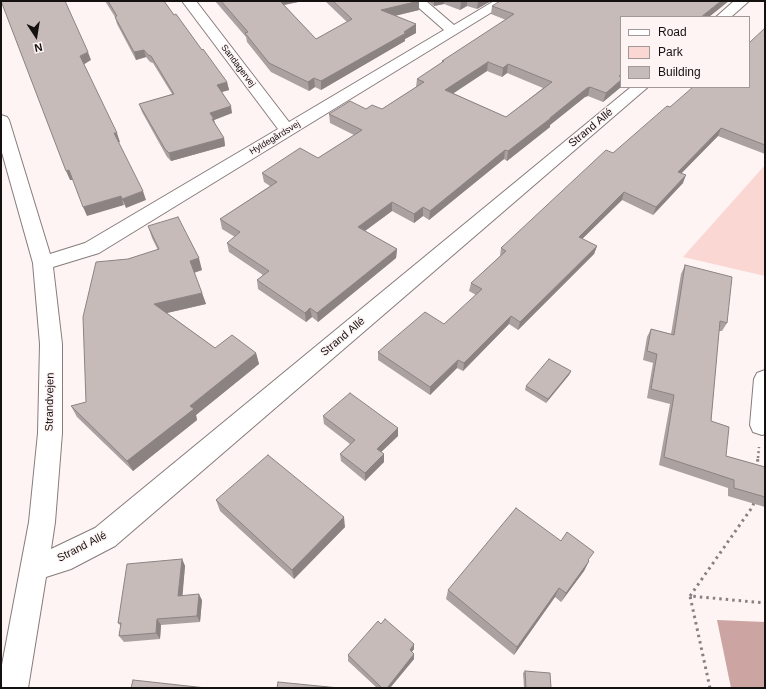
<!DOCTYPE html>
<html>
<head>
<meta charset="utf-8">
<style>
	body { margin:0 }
	#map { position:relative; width:766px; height:689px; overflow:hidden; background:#fef4f4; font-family:Arial,sans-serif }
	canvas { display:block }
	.frame { position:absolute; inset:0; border:2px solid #151111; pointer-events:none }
	.legend { position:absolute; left:620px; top:16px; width:130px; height:72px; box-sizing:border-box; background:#fef4f4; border:1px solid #a19999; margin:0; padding:5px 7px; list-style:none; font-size:12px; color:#151111 }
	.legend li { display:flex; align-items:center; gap:8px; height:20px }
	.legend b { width:20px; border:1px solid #a19999 }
	.north { position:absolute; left:16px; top:16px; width:40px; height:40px; -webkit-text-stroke:3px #fef4f4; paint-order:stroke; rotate:168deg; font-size:11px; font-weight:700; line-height:16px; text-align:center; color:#151111 }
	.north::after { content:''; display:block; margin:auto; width:14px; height:18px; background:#151111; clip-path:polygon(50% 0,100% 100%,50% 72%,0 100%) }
</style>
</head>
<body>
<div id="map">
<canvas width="766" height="689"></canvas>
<div class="frame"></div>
<ul class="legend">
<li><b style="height:5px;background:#fff"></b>Road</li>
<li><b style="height:11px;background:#fbd7d4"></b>Park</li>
<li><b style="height:11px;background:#c7bbba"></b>Building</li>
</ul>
<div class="north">N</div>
</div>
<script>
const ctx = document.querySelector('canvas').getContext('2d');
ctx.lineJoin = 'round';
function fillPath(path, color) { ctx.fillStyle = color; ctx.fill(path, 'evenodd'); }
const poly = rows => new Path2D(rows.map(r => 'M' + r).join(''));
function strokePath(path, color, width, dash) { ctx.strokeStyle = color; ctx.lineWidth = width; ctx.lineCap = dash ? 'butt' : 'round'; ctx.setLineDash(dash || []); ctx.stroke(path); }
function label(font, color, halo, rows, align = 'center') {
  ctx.font = font + ' Arial,sans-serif'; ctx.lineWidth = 3; ctx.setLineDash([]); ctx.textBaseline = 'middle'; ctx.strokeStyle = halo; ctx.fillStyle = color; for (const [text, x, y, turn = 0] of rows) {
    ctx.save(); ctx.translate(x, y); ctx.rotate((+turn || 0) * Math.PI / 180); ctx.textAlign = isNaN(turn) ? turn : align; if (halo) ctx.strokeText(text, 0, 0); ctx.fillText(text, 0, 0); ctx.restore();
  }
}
fillPath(poly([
	[765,165,765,276,683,257]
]), '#fbd7d4');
fillPath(poly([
	[717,620,765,622,765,688,731,688]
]), '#cca5a3');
const minor = poly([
	[182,1,196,1,289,122,444,30,411,1,426,1,454,25,494,1,510,1,99,253,53,267,62,344,62,433,55,522,51,549,95,528,631,87,648,87,115,546,71,569,46,577,28,688,1,688,1,670,29,522,38,433,40,344,33,263,1,149,1,115,7,117,9,120,50,254,85,243,278,129,182,1],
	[734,1,749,1,731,17,716,17,734,1],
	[765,370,765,434,762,435,753,432,750,425,754,379,757,373,765,370]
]);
strokePath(minor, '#877c7c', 2);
strokePath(poly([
	[758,458,759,447]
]), '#888181', 2.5, [2, 3]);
strokePath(poly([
	[757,468,758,457],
	[690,596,753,506,754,501],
	[710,688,690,596,765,603]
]), '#888181', 3, [2.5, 4]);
fillPath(minor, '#fff');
fillPath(poly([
	[105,1,164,1,174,15,227,82,229,90,222,92,232,113,214,120,215,124,224,138,225,146,171,161,167,157,142,112,139,104,172,94,153,63,150,62,146,57,136,60,117,24,115,17],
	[215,1,303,1,284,5,316,39,347,22,325,1,419,1,419,10,395,16,416,24,416,33,405,39,405,41,321,90,315,87,309,91,271,72,247,42,246,37],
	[428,1,491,1,477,9,467,6,460,10,444,4,434,6],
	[492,6,621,17,621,87,603,102,588,96,585,97,550,125,550,127,507,161,504,159,429,220,423,216,414,223,392,211,365,231,397,249,396,258,318,322,312,317,306,322,258,289,257,280,263,275,229,252,227,243,235,237,222,229,220,219,270,186,264,182,262,173,318,158,354,135,330,123,329,114,366,109,382,109,416,87,417,79,442,63,442,61,506,20,491,14],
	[487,71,502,77,507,73,543,88,506,117,453,93],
	[765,28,765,154,718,136,681,173,683,183,653,215,622,200,582,239,597,246,594,254,518,330,509,324,463,371,457,368,430,395,378,360,378,352,444,324,476,295,469,291,471,283,500,256,501,248,613,153,670,107,749,87],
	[148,226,202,270,194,273,202,293,206,304,167,313,215,348,256,353,259,364,196,415,197,420,133,471,77,417,71,406,86,402,128,259,158,250,152,238],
	[685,265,727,323,722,331,719,331,711,421,726,456,765,467,765,507,728,496,728,488,659,465,670,404,647,398,653,363,643,360,647,337,651,329,671,334,681,274],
	[571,371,569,375,546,403,525,390,526,386],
	[323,416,398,428,398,436,381,452,384,454,384,462,365,481,341,461,340,454,350,444,324,424],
	[216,500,345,527,294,579,220,511],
	[182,559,185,566,182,596,202,600,200,622,161,625,160,639,124,642,119,636,121,626,118,623],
	[589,561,584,571,561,602,555,597,514,655,446,599,448,590],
	[381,624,414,644,414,649,412,652,414,654,414,659,390,688,377,688,348,661,348,655],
	[525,671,551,688,524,688,523,673]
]), '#aba1a0');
fillPath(poly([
	[278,1,303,1,278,6],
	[419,1,419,10,381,19,381,10],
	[434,1,444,1,444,4,434,6],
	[461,1,467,1,467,6,460,10],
	[478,1,491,1,477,9],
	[721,1,729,1,709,17,701,17],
	[416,24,416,33,405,39,405,41,321,90,321,81],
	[144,50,146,57,136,60,134,52],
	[88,52,91,60,83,65,80,56],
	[488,62,487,71,445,99,445,90],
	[508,64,507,73,502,77,503,68],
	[621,75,621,87,603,102,606,93],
	[314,78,315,87,309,91,308,82],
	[227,82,229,90,218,93,217,85],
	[590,87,588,96,585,97,550,125,550,127,507,161,508,151,587,88],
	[231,106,232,113,214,120,216,127,214,127,210,113],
	[721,128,718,136,675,180,678,172],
	[114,133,117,133,120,142,117,143],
	[224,138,225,146,171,161,169,153],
	[505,150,504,159,429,220,430,211],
	[69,170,73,180,70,180,66,171],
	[686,175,683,183,653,215,656,207],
	[143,191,146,200,126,208,122,199],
	[624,192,622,200,576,245,579,237],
	[121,196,124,205,87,216,83,207],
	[392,202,392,211,358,236,358,227],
	[423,207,423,216,414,223,414,214],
	[597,246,594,254,518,330,520,322],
	[397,249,396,258,318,322,317,313],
	[199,258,202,270,193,273,190,261],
	[202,293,206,304,158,315,154,304],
	[310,308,312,317,306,322,305,313],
	[511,316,509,324,463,371,464,363],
	[256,353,259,364,196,415,197,420,133,471,127,461,190,406],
	[458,360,457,368,430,395,430,387],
	[571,371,569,375,546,403,548,399],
	[398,428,398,436,377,456,377,449],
	[384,454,384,462,365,481,365,473],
	[344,517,345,527,294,579,292,570],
	[182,559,185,566,182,602,178,596],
	[589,561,584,571,561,602,566,593],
	[559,588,555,597,514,655,517,647],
	[199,594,202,600,200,622,197,616],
	[157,619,161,625,160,639,156,633],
	[414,644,414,649,409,655,410,650],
	[414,654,414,659,390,688,387,688]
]), '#8b8382');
const building = poly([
	[1,1,65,1,88,52,80,56,117,133,114,133,143,191,122,199,121,196,83,207,69,170,66,171,1,1],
	[108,1,164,1,174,15,176,14,202,50,203,49,227,82,217,85,231,106,210,113,214,119,212,119,224,138,169,153,165,149,139,104,174,94,151,56,148,55,144,50,134,52,115,17,117,16,108,1],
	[221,1,280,1,316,39,352,19,333,1,419,1,381,10,416,24,404,32,406,33,321,81,314,78,308,82,269,63,245,33,248,32,221,1],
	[500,1,721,1,701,17,621,17,621,75,619,76,621,77,621,80,606,93,590,87,587,88,550,118,551,118,508,151,505,150,430,211,423,207,414,214,392,202,358,227,397,249,317,313,310,308,305,313,257,280,269,271,227,243,240,232,220,219,277,182,262,173,300,148,318,158,362,130,329,114,350,101,366,109,372,105,382,109,424,82,417,79,444,61,442,61,514,14,492,6,500,1],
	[488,62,503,68,508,64,552,82,506,117,445,90,488,62],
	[765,28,765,145,721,128,678,172,686,175,656,207,624,192,579,237,597,246,520,322,511,316,464,363,458,360,430,387,378,352,425,312,444,324,482,289,471,283,506,251,501,248,606,150,613,153,667,106,670,107,693,87,749,87,749,43,765,28],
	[178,217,199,258,190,261,202,293,154,304,215,348,232,335,256,353,190,406,194,409,127,461,71,406,86,402,83,317,96,262,128,259,159,249,148,226,178,217],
	[685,265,732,277,727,323,720,321,711,421,729,427,726,456,765,467,765,497,734,488,734,480,664,457,674,395,651,389,657,354,647,351,651,329,674,335,685,265],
	[549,359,571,371,548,399,526,386,549,359],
	[350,393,398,428,377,449,384,454,365,473,340,454,355,440,323,416,350,393],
	[268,455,344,517,292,570,216,500,268,455],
	[516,508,561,541,567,532,594,552,588,560,589,561,566,593,559,588,517,647,448,590,516,508],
	[182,559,178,596,199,594,197,616,157,619,156,633,119,636,121,623,118,623,127,564,182,559],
	[385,619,414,644,410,650,414,654,387,688,382,688,348,655,378,621,381,624,385,619],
	[525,671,550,673,551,688,526,688,525,671],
	[133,680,206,688,131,688,133,680],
	[278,682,339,688,277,688,278,682]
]);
fillPath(building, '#c7bbba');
strokePath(building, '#8b8382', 1);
label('9px', '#151111', '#fef4f4', [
	["Sandagervej",238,66,53],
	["Hyldegårdsvej",275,138,-31]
]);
label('11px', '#151111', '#fef4f4', [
	["Strand Allé",591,128,-40],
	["Strand Allé",343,337,-40],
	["Strandvejen",50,402,-89],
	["Strand Allé",82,547,-27]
]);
</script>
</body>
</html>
